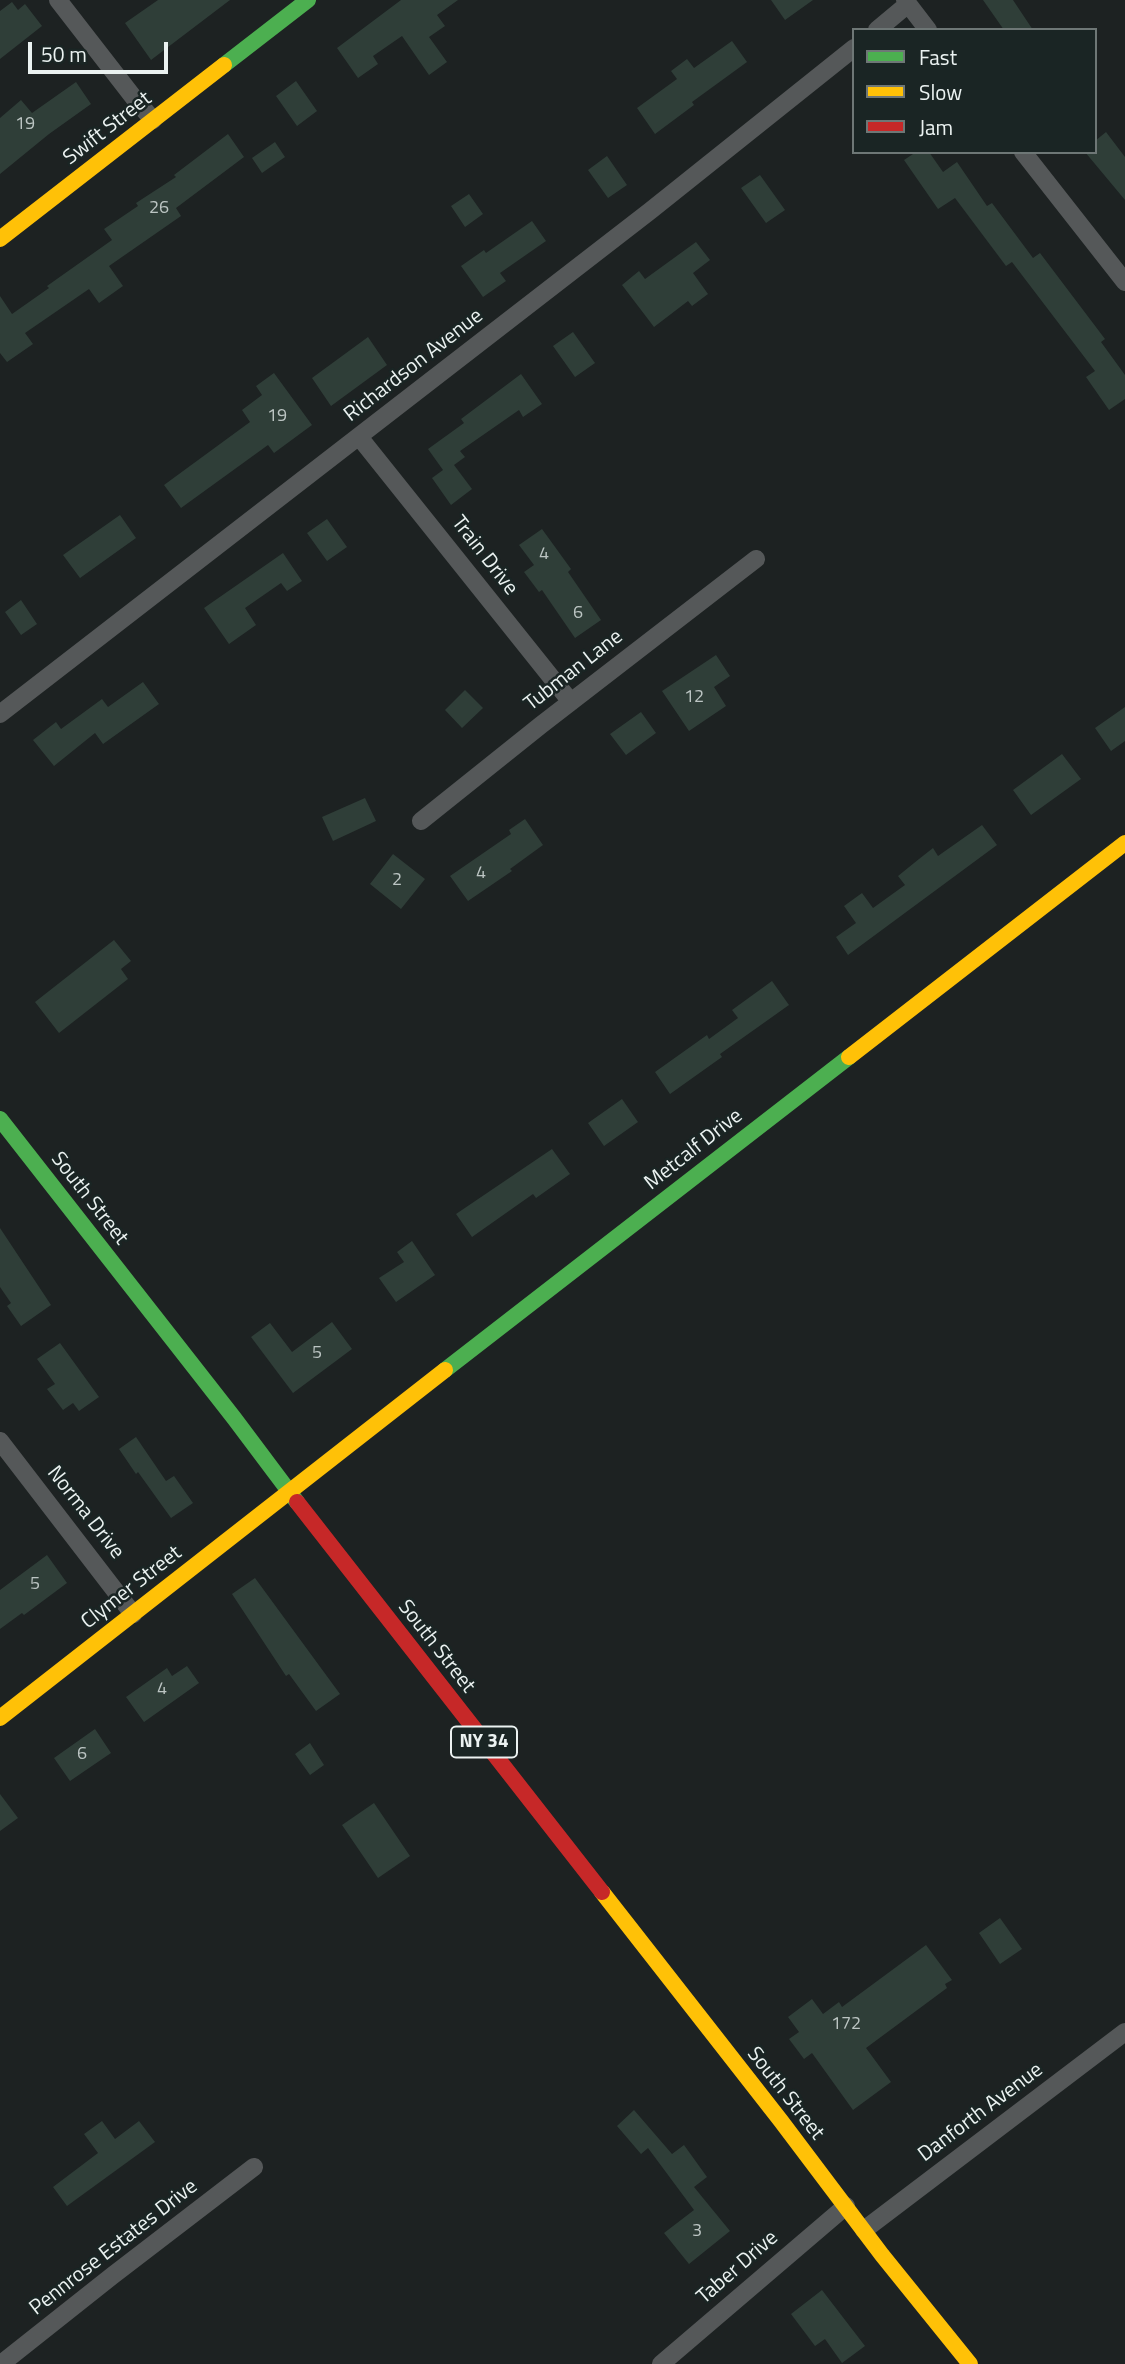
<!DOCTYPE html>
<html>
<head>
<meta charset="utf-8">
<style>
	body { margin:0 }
	#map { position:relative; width:1125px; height:2364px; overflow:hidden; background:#1d2222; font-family:"Titillium Web",sans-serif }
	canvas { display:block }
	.legend { position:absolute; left:852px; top:28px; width:245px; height:126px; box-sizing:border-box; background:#1a2524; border:2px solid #6e7776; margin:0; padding:9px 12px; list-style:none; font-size:21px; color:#ebf2f1 }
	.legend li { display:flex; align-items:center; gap:14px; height:35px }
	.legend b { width:35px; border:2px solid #6e7776 }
	.scale { position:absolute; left:28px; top:42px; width:140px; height:32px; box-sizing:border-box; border:4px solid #ebf2f1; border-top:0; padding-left:9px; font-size:21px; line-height:24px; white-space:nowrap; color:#ebf2f1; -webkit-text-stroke:5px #1a2524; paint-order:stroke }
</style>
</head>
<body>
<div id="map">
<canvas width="1125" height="2364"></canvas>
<ul class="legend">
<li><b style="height:9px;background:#4caf50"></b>Fast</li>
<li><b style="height:9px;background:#ffc107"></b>Slow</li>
<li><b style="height:9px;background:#c62828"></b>Jam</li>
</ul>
<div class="scale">50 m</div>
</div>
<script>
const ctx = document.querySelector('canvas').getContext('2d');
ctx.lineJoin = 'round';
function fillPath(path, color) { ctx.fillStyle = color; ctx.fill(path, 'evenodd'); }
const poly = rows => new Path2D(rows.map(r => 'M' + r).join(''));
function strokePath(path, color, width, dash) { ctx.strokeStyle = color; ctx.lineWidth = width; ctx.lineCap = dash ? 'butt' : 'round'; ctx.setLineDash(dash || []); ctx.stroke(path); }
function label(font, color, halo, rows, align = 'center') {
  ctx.font = font + ' "Titillium Web",sans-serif'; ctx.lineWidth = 5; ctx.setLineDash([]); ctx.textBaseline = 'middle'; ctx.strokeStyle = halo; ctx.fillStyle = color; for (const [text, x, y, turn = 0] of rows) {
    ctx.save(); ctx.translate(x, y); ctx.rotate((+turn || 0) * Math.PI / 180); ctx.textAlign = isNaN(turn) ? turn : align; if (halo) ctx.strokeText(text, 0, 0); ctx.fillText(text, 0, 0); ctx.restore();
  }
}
fillPath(poly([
	[158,0,230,0,151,60,125,23],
	[401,0,458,0,437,15,445,26,429,37,447,62,429,75,402,36,373,56,378,64,358,78,337,48],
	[771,0,813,0,785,20],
	[983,0,1013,0,1033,30,1004,30],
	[12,2,18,10,25,4,42,26,0,59,0,11],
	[732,41,747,62,692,102,694,105,655,134,637,108,677,79,671,71,687,59,694,68],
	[296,81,317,111,297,126,276,96],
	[76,82,91,104,49,134,0,174,0,118,21,100,32,113],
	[1106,132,1125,157,1125,200,1085,152,1095,152,1095,141],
	[228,134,244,157,176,208,181,216,109,266,123,286,99,303,89,289,25,333,33,344,7,362,0,353,0,296,12,314,49,288,47,286,112,240,104,229,138,206,136,203,176,177,174,175],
	[275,142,285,157,262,173,252,158],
	[916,152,929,152,943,172,957,162,987,206,992,203,1033,258,1040,253,1105,339,1101,342,1125,375,1125,399,1109,410,1086,377,1095,371,1012,262,1006,266,955,198,938,209,904,160],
	[607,156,627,185,608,198,588,170],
	[760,175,785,210,766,223,741,188],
	[469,194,483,214,465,227,451,206],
	[532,221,546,241,500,273,506,281,483,297,461,266,484,250,486,253],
	[696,242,710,260,693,273,708,294,692,306,688,301,654,327,622,285,639,271,645,279],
	[573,332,595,363,575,377,553,346],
	[368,337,387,365,331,406,312,378],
	[274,373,312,425,274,453,268,445,181,508,164,485,250,422,242,410,262,395,256,386],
	[521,374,542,404,523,417,519,410,460,451,465,457,454,465,472,489,451,505,432,478,443,470,428,449,464,423,461,419],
	[120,515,136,538,80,578,63,555],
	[327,519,347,547,327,561,307,533],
	[542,529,571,569,568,572,601,620,575,638,542,590,539,592,524,572,534,565,519,545],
	[283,553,302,581,287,591,281,583,245,608,256,625,229,644,204,608],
	[21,600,37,624,21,635,5,612],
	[716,655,730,676,714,687,726,706,689,731,662,691],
	[143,682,159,704,103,744,95,733,54,766,33,740,56,722,61,729,102,699,108,707],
	[465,690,483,708,462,728,445,710],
	[1125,707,1125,741,1111,751,1095,728],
	[641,712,656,733,626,755,610,734],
	[1062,754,1081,779,1031,815,1013,790],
	[365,798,376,821,333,841,322,817],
	[525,819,543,845,510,869,512,871,468,901,450,876,511,834,509,830],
	[982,825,997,845,848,955,836,937,856,923,844,906,862,893,873,908,905,885,898,876,919,859,933,848,938,856],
	[393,854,425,879,401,909,370,884],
	[114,940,131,961,121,969,128,979,59,1033,35,1002],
	[772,981,789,1005,720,1054,722,1057,670,1094,655,1072,707,1035,709,1039,738,1018,732,1010],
	[622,1099,638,1122,604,1146,588,1123],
	[552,1149,570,1174,536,1198,533,1194,472,1237,456,1214],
	[0,1228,51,1305,21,1326,7,1306,11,1303,0,1287],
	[412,1241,435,1275,396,1302,379,1278,404,1262,397,1252],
	[332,1322,352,1349,293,1393,251,1337,270,1323,292,1352],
	[60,1343,99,1397,79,1411,73,1403,63,1410,47,1389,55,1384,37,1359],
	[136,1437,166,1481,174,1476,193,1503,171,1518,138,1472,136,1474,119,1449],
	[47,1555,67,1583,24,1615,22,1613,0,1629,0,1590],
	[255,1578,340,1694,316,1711,289,1674,286,1676,232,1594],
	[187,1666,199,1683,144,1722,126,1697,167,1668,172,1676],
	[95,1729,111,1753,70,1781,54,1758],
	[310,1743,324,1765,310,1775,295,1754],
	[0,1794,18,1818,0,1831],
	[374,1803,410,1856,378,1878,342,1825],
	[1000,1918,1022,1949,1000,1964,979,1933],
	[926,1945,952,1980,945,1984,947,1988,866,2048,891,2082,853,2110,812,2053,804,2059,789,2039,799,2032,788,2017,812,1999,823,2014,839,2002,842,2007],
	[634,2110,672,2154,684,2145,707,2177,694,2187,730,2231,689,2264,664,2233,694,2210,648,2148,641,2154,617,2126],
	[102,2121,115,2139,139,2121,155,2142,67,2206,53,2187,98,2153,84,2134],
	[822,2290,865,2346,842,2363,825,2339,815,2346,791,2314]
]), '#2f3e38');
strokePath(poly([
	[58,0,134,98,153,120],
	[905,0,928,30],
	[877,30,908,4],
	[1023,152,1125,282],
	[360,438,571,702],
	[0,714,650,211,854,48],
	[421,821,541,725,756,559],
	[0,1441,133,1614],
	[864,2230,1125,2032],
	[1,2364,112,2276,254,2167],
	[661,2364,846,2206]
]), '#555859', 18);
strokePath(poly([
	[224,65,308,0],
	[0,1119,234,1418,297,1502],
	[445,1370,849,1057]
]), '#4caf50', 16);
strokePath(poly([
	[0,239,224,65],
	[849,1057,1125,843],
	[0,1718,445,1370],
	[602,1892,781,2121,882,2255,970,2364]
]), '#ffc107', 16);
strokePath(poly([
	[297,1502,602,1892]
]), '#c62828', 16);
label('18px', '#bcc5c3', null, [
	["19",25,125],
	["26",159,209],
	["19",277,417],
	["4",544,555],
	["6",578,614],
	["12",694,698],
	["4",481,874],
	["2",397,881],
	["5",317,1354],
	["5",35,1585],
	["4",162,1690],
	["6",82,1755],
	["172",846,2025],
	["3",697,2232]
]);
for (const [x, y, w] of [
	[484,1742,66]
]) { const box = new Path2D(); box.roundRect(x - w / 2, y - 15.5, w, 31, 5); ctx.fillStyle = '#1a2524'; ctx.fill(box); strokePath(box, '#ebf2f1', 2); }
label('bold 19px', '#ebf2f1', null, [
	["NY 34",484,1742]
]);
label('21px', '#ebf2f1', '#1a2524', [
	["Swift Street",108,129,-38],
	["Richardson Avenue",414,366,-38],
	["Train Drive",484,556,52],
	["Tubman Lane",574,671,-38],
	["Metcalf Drive",694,1150,-38],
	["South Street",89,1199,52],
	["Norma Drive",85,1513,52],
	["Clymer Street",132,1588,-38],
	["South Street",436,1647,52],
	["South Street",785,2094,52],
	["Danforth Avenue",981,2113,-37],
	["Pennrose Estates Drive",114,2248,-38],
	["Taber Drive",738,2268,-41]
]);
</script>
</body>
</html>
